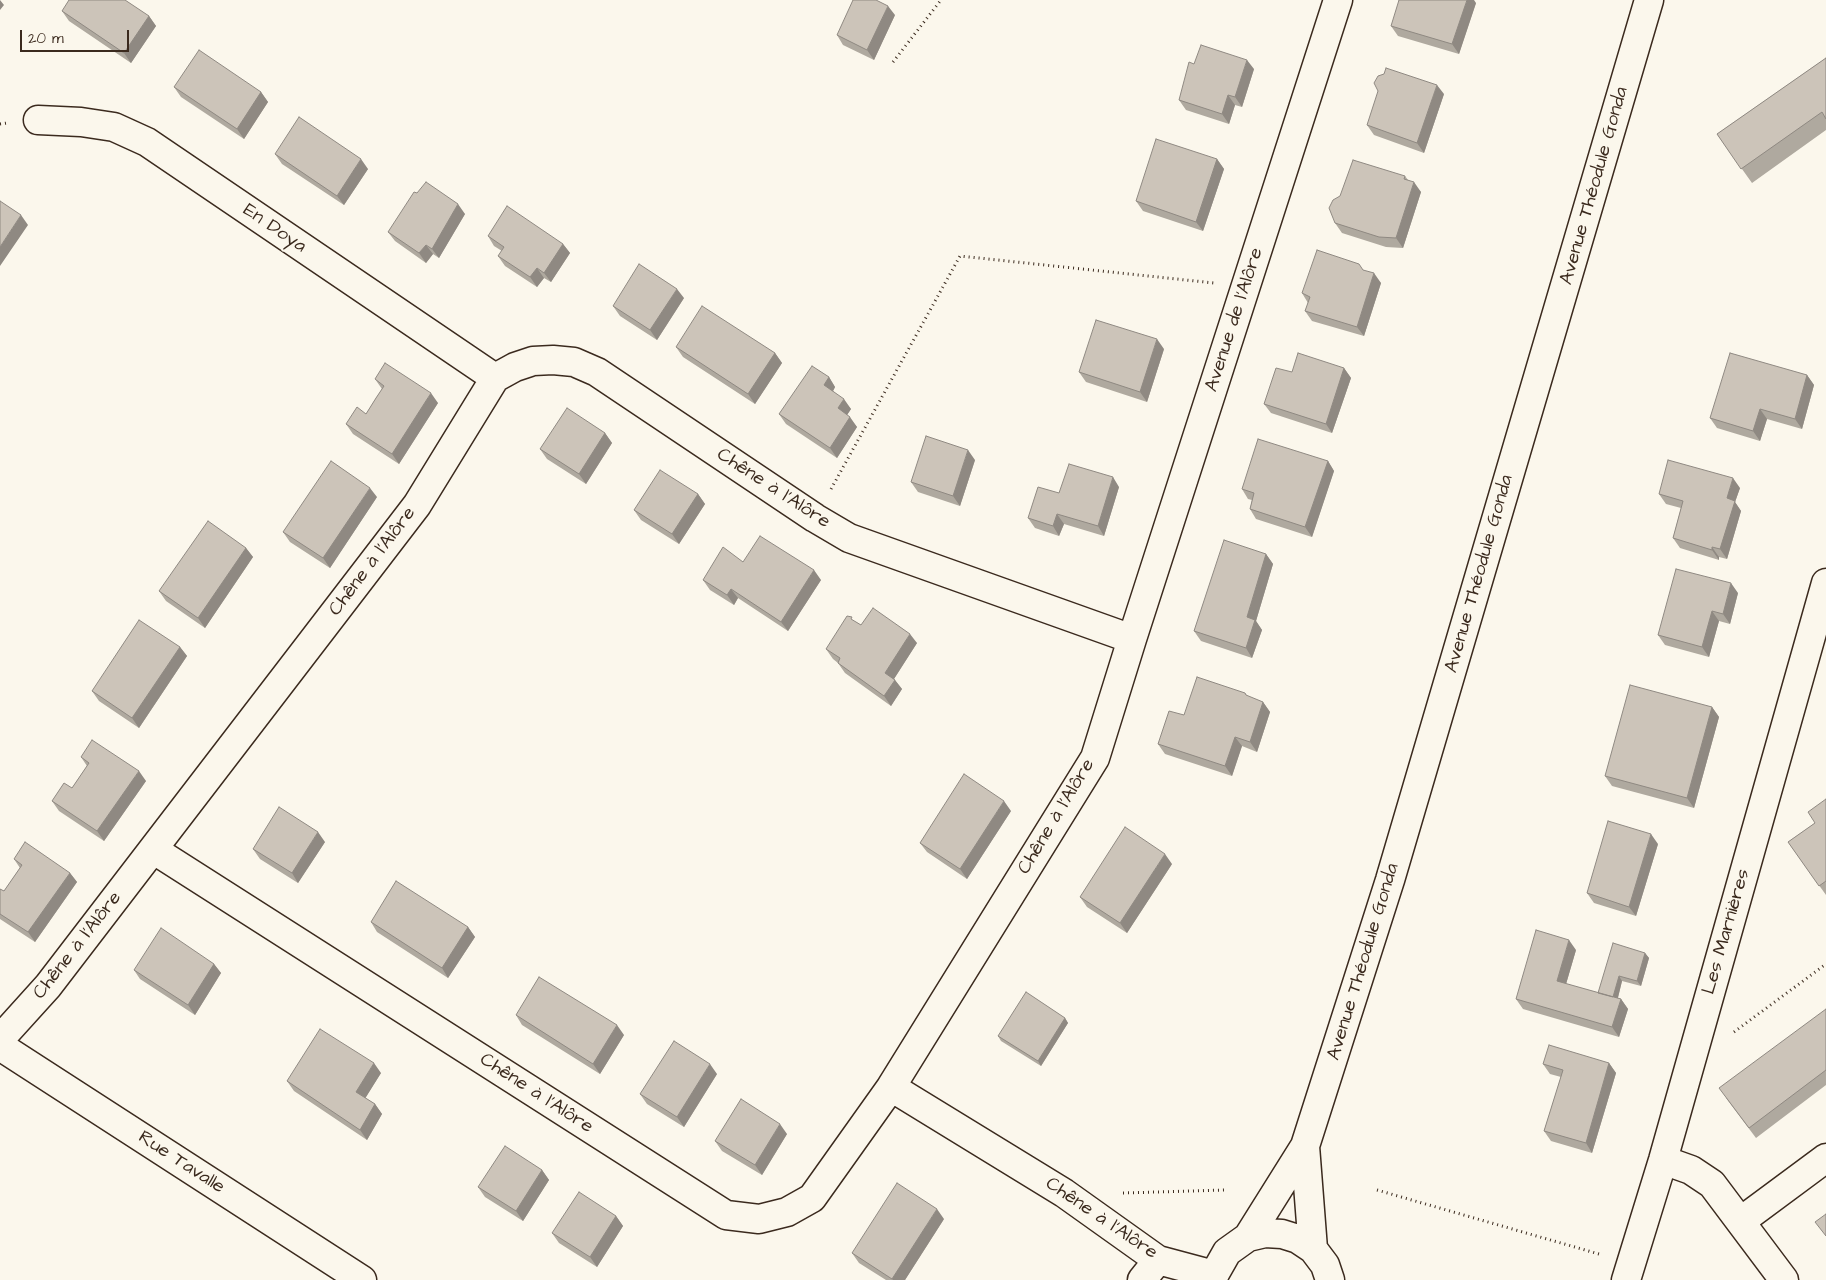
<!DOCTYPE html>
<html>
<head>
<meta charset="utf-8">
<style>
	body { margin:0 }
	#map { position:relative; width:1826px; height:1280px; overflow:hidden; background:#fbf7ec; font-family:"Architects Daughter",sans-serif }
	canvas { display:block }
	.scale { position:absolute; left:20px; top:30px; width:109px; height:22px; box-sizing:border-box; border:2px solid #3b2a1e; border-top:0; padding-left:6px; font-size:15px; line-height:18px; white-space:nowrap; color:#3b2a1e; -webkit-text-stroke:4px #fbf7ec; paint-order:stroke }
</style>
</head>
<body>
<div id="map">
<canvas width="1826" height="1280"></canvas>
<div class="scale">20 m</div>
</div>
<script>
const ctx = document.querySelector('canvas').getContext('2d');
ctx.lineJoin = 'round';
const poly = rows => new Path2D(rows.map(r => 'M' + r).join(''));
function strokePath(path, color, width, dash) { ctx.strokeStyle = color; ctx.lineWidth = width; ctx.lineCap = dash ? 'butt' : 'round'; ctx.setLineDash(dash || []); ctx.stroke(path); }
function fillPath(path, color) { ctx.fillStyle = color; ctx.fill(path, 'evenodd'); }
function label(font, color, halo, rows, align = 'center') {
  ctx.font = font + ' "Architects Daughter",sans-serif'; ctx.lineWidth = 4; ctx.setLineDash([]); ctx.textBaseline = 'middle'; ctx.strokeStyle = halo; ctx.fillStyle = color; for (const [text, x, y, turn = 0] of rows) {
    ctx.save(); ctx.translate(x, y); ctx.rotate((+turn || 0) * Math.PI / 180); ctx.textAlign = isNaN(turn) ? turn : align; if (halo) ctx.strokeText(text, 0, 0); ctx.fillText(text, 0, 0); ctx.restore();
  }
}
const minor = poly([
	[38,120,81,122,114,127,147,142,495,378],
	[154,850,726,1215,759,1219,787,1212,812,1198,891,1087],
	[0,1039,48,986,417,505,495,378,515,367,533,361,553,360,574,362,597,372,815,518,849,538,1132,639],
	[0,1046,362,1280],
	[1663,1160,1691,1170,1712,1184,1784,1280],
	[1741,1221,1826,1158],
	[1214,1275,1158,1260,1064,1193,891,1087,1095,758,1132,639,1338,0],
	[1142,1280,1158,1260],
	[1626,1280,1663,1160,1826,583]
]);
const secondary = poly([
	[1305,1146,1313,1249],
	[1248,1237,1305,1146,1390,880,1649,0],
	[1213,1280,1214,1275,1227,1252,1248,1237,1265,1233,1282,1234,1298,1239,1313,1249,1325,1265,1330,1280]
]);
strokePath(minor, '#3b2a1e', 31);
strokePath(secondary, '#3b2a1e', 31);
strokePath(poly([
	[893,62,941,0],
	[0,124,7,123],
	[831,489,960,256,1214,283],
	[1734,1032,1826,964],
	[1377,1190,1599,1254],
	[1123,1193,1225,1190]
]), '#3b2a1e', 3, [1, 4]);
strokePath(minor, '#fbf7ec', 28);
strokePath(secondary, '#fbf7ec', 28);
fillPath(poly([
	[1476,3,1459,54,1398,36,1391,26],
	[62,11,149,16,156,26,131,63,69,21],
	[895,15,874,60,843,45,837,35],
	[1826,58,1826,130,1752,183,1717,134],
	[1194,64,1254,69,1242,107,1235,105,1229,124,1186,110,1179,100],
	[174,87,261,92,268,102,244,139,181,97],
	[1444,94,1424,153,1374,135,1367,125],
	[275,154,368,169,344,205,282,164],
	[1217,159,1224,169,1203,231,1143,211,1136,201],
	[1405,176,1408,180,1421,192,1403,248,1386,247,1342,233,1335,223],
	[417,193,465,214,439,258,433,254,426,263,395,241,388,232],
	[488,236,563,244,570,253,551,282,544,278,537,287,505,266,498,256,502,251,494,246],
	[1363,270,1381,283,1364,336,1312,321,1305,311,1308,303,1302,293],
	[684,298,657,340,620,316,613,306],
	[676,347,775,353,782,363,755,404,683,357],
	[1164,349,1147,402,1086,382,1079,372],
	[1344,368,1351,378,1332,433,1271,413,1264,404,1292,372],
	[1807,375,1814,385,1802,429,1767,419,1760,441,1717,428,1710,418],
	[829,377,835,387,833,391,851,409,847,415,857,427,837,458,786,424,779,414],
	[375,379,438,403,399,464,353,434,346,424,366,414,382,389],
	[605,433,612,443,586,484,547,459,540,449],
	[975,460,960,506,918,492,911,482],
	[1328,461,1334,471,1312,537,1256,519,1250,509,1252,500,1248,499,1242,489],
	[1119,487,1104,536,1064,524,1059,536,1035,528,1028,518,1059,493],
	[1740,488,1735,502,1741,511,1727,559,1719,557,1719,560,1680,548,1673,538,1681,508,1666,504,1659,494],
	[698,494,705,504,679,544,641,520,634,510],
	[377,497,330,568,290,542,283,532],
	[246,548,253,557,205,628,166,601,159,591],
	[1266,554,1273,564,1256,621,1262,630,1252,658,1201,641,1194,631],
	[743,562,821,580,788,631,738,598,734,605,710,590,703,580],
	[1738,593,1730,624,1719,621,1709,657,1665,645,1658,635],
	[854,621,861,625,917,643,894,679,902,689,891,706,845,673,838,663,833,659,826,649],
	[180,647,187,656,139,728,99,701,92,691],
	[1245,693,1247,696,1263,702,1270,712,1257,752,1242,746,1232,776,1165,754,1158,744,1184,715],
	[1712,707,1719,717,1694,808,1612,786,1605,776],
	[81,757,146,781,104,841,59,811,52,801,72,788,87,766],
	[1826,799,1826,895,1788,842,1815,823],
	[1011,811,967,879,927,852,920,843],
	[325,842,298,883,260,859,253,849],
	[1658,844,1636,916,1594,903,1587,893],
	[14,859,70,873,77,882,35,942,0,919,0,889,4,891,20,868],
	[1172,864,1127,933,1087,907,1080,897],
	[371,922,468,927,475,937,448,978,377,932],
	[1576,950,1566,984,1598,993,1645,953,1649,958,1641,986,1622,981,1618,998,1621,999,1628,1009,1619,1037,1523,1009,1516,999],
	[214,964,221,973,195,1015,140,979,134,970],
	[1826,1009,1826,1085,1756,1138,1726,1098],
	[516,1015,624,1035,600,1074,522,1025],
	[1065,1018,1068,1023,1041,1066,1001,1041,998,1036],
	[1609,1063,1616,1073,1592,1153,1551,1141,1544,1131,1561,1077,1550,1074,1543,1064],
	[381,1073,365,1098,375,1104,382,1114,367,1140,294,1091,287,1081],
	[717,1074,684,1127,647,1104,640,1094],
	[787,1134,762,1175,722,1151,715,1141],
	[542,1170,549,1180,523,1221,485,1197,478,1187],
	[616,1216,623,1226,597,1267,559,1243,552,1233],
	[944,1219,905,1280,886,1280,859,1263,852,1253]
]), '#afa99f');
fillPath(poly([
	[0,0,4,5,0,10],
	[1467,0,1474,0,1476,3,1459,54,1452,44],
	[888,6,895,15,874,60,867,50],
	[149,16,156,26,131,63,124,53],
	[1247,60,1254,69,1242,107,1235,97],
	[1437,85,1444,94,1424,153,1417,143],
	[261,92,268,102,244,139,237,129],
	[1228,95,1235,105,1229,124,1222,114],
	[361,159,368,169,344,205,337,196],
	[1217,159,1224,169,1203,231,1196,222],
	[1414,182,1421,192,1403,248,1396,238],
	[458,204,465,214,439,258,432,249],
	[21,215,28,225,0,266,0,247],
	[563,244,570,253,551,282,544,273],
	[426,245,433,254,426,263,419,253],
	[537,268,544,278,537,287,530,277],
	[1374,273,1381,283,1364,336,1357,327],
	[677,289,684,298,657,340,650,330],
	[1157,339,1164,349,1147,402,1140,392],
	[775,353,782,363,755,404,748,394],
	[1344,368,1351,378,1332,433,1326,424],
	[1807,375,1814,385,1802,429,1795,419],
	[829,377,835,387,831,395,824,385],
	[431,393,438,403,399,464,392,454],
	[844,399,851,409,845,418,838,408],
	[1760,409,1767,419,1760,441,1753,431],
	[850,417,857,427,837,458,830,448],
	[605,433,612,443,586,484,579,474],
	[968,450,975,460,960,506,953,496],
	[1328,461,1334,471,1312,537,1305,527],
	[1113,477,1119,487,1104,536,1098,526],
	[1733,478,1740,488,1735,502,1741,511,1727,559,1720,549,1727,498],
	[370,488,377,497,330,568,323,558],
	[698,494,705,504,679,544,672,534],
	[1057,514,1064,524,1059,536,1053,526],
	[1712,547,1719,557,1719,560,1712,550],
	[246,548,253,557,205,628,198,618],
	[1266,554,1273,564,1256,621,1262,630,1252,658,1246,648,1247,617],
	[814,570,821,580,788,631,781,622],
	[1731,583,1738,593,1730,624,1723,614],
	[731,589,738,598,734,605,727,595],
	[1712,611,1719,621,1709,657,1702,647],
	[910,634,917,643,892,682,885,673],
	[180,647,187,656,139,728,132,718],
	[895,680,902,689,891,706,884,696],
	[1263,702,1270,712,1257,752,1250,742],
	[1712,707,1719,717,1694,808,1687,798],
	[1235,737,1242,746,1232,776,1225,766],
	[139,771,146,781,104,841,97,831],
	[1004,801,1011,811,967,879,960,869],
	[318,832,325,842,298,883,292,873],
	[1651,834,1658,844,1636,916,1629,907],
	[1165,854,1172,864,1127,933,1120,923],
	[70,873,77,882,35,942,28,932],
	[468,927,475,937,448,978,442,968],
	[1569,940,1576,950,1564,991,1557,981],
	[1645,953,1649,958,1641,986,1637,981],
	[214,964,221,973,195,1015,188,1005],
	[1619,976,1622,981,1616,1005,1612,1000],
	[1621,999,1628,1009,1619,1037,1612,1027],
	[1065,1018,1068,1023,1041,1066,1038,1061],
	[617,1025,624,1035,600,1074,593,1064],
	[374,1063,381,1073,363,1102,356,1092],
	[1609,1063,1616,1073,1592,1153,1586,1143],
	[710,1064,717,1074,684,1127,677,1117],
	[375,1104,382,1114,367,1140,360,1130],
	[780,1124,787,1134,762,1175,755,1165],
	[542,1170,549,1180,523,1221,516,1211],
	[937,1209,944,1219,905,1280,893,1280,892,1279],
	[616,1216,623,1226,597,1267,590,1257]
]), '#8f8982');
const building = poly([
	[69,0,125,0,149,16,124,53,62,11,69,0],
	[853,0,876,0,888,6,867,50,837,35,853,0],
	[1399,0,1467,0,1452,44,1391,26,1399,0],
	[1201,45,1247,60,1235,97,1228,95,1222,114,1179,100,1189,62,1194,64,1201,45],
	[199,50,261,92,237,129,174,87,199,50],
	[1826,58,1826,119,1822,112,1741,169,1717,134,1826,58],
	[1386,68,1437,85,1417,143,1367,125,1378,91,1374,83,1378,76,1384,74,1386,68],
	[299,117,361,159,337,196,275,154,299,117],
	[1156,139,1217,159,1196,222,1136,201,1156,139],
	[1353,160,1405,176,1404,179,1414,182,1396,238,1379,237,1335,223,1329,208,1333,200,1340,196,1353,160],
	[426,182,458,204,432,249,426,245,419,253,388,232,414,192,417,193,426,182],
	[0,201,21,215,0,247,0,201],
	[507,206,563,244,544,273,537,268,530,277,498,256,504,247,488,236,507,206],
	[1317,250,1359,264,1363,270,1374,273,1357,327,1305,311,1310,297,1302,293,1317,250],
	[639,264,677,289,650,330,613,306,639,264],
	[702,306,775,353,748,394,676,347,702,306],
	[1096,320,1157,339,1140,392,1079,372,1096,320],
	[1298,353,1344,368,1326,424,1264,404,1276,368,1292,372,1298,353],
	[1730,353,1807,375,1795,419,1760,409,1753,431,1710,418,1730,353],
	[385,363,431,393,392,454,346,424,357,407,366,414,376,398,384,386,375,379,385,363],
	[812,366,829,377,824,385,844,399,838,408,850,417,830,448,779,414,812,366],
	[567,408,605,433,579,474,540,449,567,408],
	[926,436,968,450,953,496,911,482,926,436],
	[1258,439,1328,461,1305,527,1250,509,1254,493,1242,489,1258,439],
	[1668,460,1733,478,1727,498,1735,501,1720,549,1712,547,1712,550,1673,538,1683,501,1659,494,1668,460],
	[331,461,370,488,323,558,283,532,331,461],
	[1069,464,1113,477,1098,526,1057,514,1053,526,1028,518,1038,487,1059,493,1069,464],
	[660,470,698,494,672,534,634,510,660,470],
	[208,521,246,548,198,618,159,591,208,521],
	[760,536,814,570,781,622,731,589,727,595,703,580,723,547,743,562,760,536],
	[1224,540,1266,554,1247,617,1255,620,1246,648,1194,631,1224,540],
	[1676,569,1731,583,1723,614,1712,611,1702,647,1658,635,1676,569],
	[873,608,910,634,885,673,895,680,884,696,838,663,840,658,826,649,847,616,852,617,851,619,861,625,873,608],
	[139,620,180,647,132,718,92,691,139,620],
	[1197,677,1245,693,1246,695,1263,702,1250,742,1235,737,1225,766,1158,744,1169,711,1184,715,1197,677],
	[1630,685,1712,707,1687,798,1605,776,1630,685],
	[92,740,139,771,97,831,52,801,64,783,72,788,89,763,81,757,92,740],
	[964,774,1004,801,960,869,920,843,964,774],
	[1826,799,1826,881,1819,886,1788,842,1815,823,1808,812,1826,799],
	[279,807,318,832,292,873,253,849,279,807],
	[1608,821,1651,834,1629,907,1587,893,1608,821],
	[1125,827,1165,854,1120,923,1080,897,1125,827],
	[25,842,70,873,28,932,0,914,0,889,4,891,22,865,14,859,25,842],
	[396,881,468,927,442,968,371,922,396,881],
	[161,928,214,964,188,1005,134,970,161,928],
	[1536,930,1569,940,1557,981,1621,999,1612,1027,1516,999,1536,930],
	[1613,943,1645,953,1637,981,1619,976,1613,997,1598,993,1613,943],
	[539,977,617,1025,593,1064,516,1015,539,977],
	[1026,992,1065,1018,1038,1061,998,1036,1026,992],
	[1826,1009,1826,1070,1749,1128,1719,1088,1826,1009],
	[320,1029,374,1063,356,1092,375,1104,360,1130,287,1081,320,1029],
	[674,1041,710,1064,677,1117,640,1094,674,1041],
	[1549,1045,1609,1063,1586,1143,1544,1131,1563,1070,1543,1064,1549,1045],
	[741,1099,780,1124,755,1165,715,1141,741,1099],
	[505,1146,542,1170,516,1211,478,1187,505,1146],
	[897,1183,937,1209,892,1279,852,1253,897,1183],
	[579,1192,616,1216,590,1257,552,1233,579,1192],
	[1826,1214,1826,1236,1815,1222,1826,1214]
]);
fillPath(building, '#ccc4b9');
strokePath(building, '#8f8982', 1);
label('19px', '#3b2a1e', '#fbf7ec', [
	["Avenue Théodule Gonda",1595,186,-74],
	["En Doya",274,229,34],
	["Avenue de l'Alôre",1235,320,-72],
	["Chêne à l'Alôre",773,489,33],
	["Chêne à l'Alôre",373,562,-53],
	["Avenue Théodule Gonda",1480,574,-74],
	["Chêne à l'Alôre",1057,817,-59],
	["Les Marnières",1727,932,-74],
	["Chêne à l'Alôre",78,946,-52],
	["Avenue Théodule Gonda",1364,962,-73],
	["Chêne à l'Alôre",536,1094,33],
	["Rue Tavalle",181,1163,33],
	["Chêne à l'Alôre",1101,1219,34]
]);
</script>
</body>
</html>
